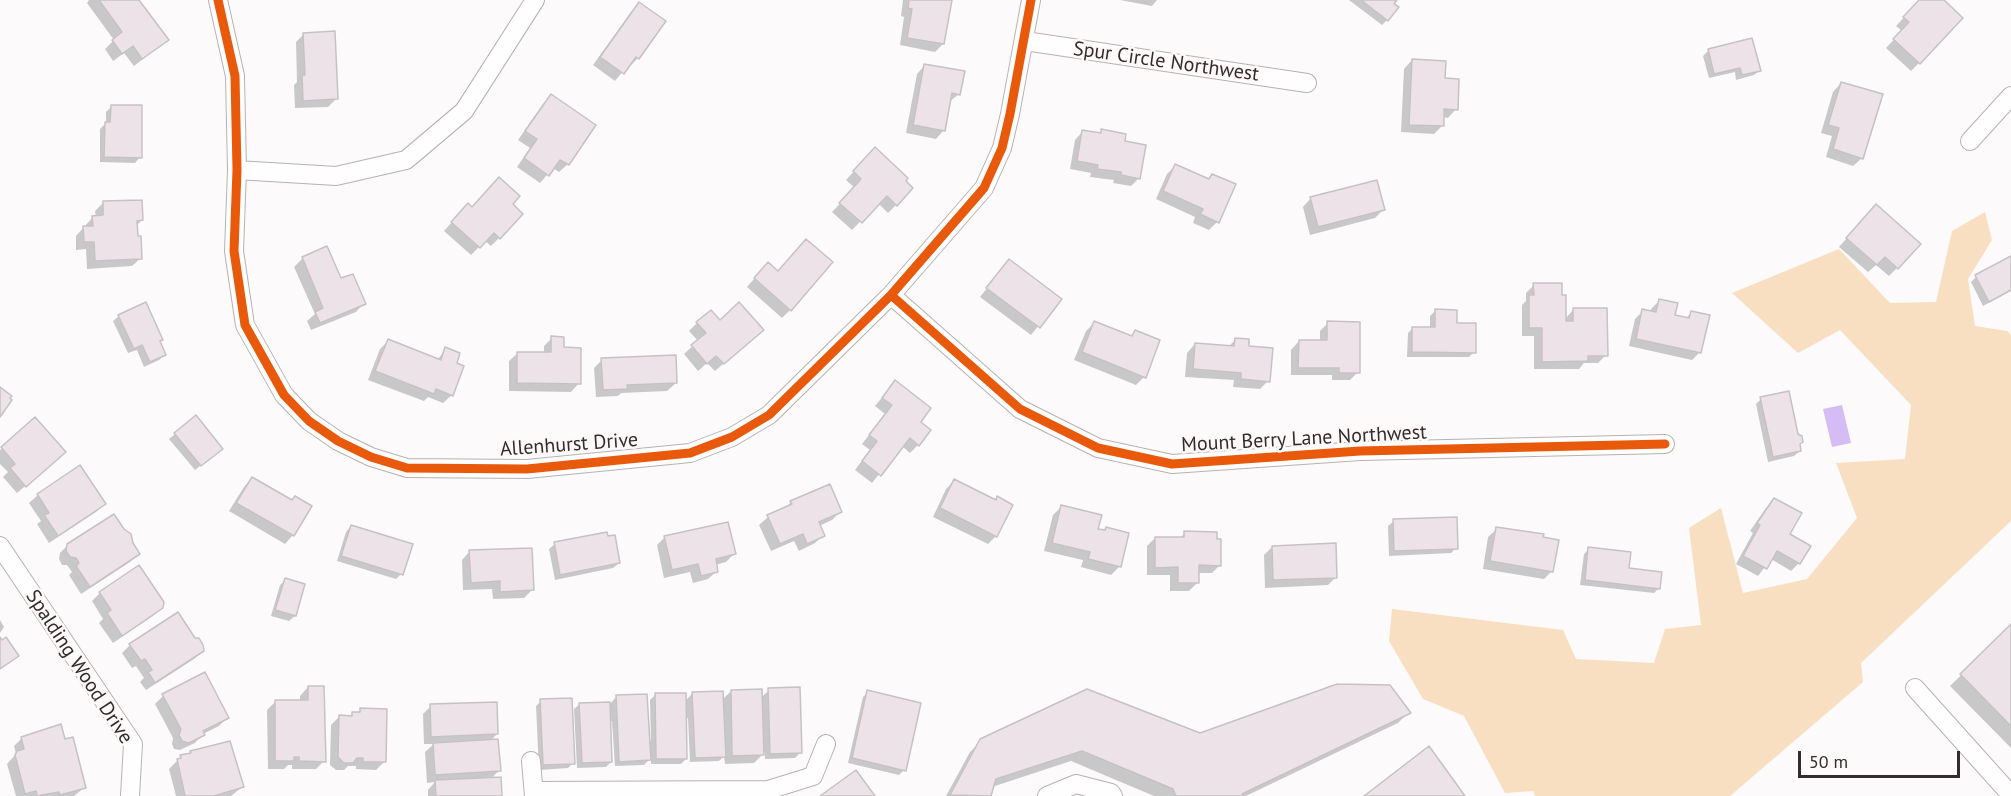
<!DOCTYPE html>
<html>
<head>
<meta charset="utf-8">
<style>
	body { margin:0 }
	#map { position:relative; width:2011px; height:796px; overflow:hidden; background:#fcfafa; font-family:"PT Sans",sans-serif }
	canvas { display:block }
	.scale { position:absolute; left:1798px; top:751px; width:162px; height:27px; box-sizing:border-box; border:3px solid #332c2d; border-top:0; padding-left:8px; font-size:18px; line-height:21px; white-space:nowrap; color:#332c2d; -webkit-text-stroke:4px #fdf9f9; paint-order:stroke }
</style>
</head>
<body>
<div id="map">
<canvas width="2011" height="796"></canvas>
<div class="scale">50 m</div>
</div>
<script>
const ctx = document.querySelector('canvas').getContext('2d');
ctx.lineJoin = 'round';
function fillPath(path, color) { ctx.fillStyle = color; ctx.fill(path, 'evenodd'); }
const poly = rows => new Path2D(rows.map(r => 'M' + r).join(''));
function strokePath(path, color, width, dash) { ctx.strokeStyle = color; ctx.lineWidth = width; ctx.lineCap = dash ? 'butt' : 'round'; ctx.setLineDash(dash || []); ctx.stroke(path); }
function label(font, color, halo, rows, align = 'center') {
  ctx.font = font + ' "PT Sans",sans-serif'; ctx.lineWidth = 5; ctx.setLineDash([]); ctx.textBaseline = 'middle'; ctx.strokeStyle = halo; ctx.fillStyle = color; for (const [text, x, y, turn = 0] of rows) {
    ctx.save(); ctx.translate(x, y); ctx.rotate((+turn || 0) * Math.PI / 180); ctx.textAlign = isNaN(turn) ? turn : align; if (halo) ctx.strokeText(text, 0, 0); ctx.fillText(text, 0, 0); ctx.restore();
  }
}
fillPath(poly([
	[1985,212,1992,240,1968,279,1975,326,2007,331,2011,335,2011,521,1861,663,1863,682,1730,796,1535,796,1533,791,1505,793,1464,716,1423,699,1389,641,1392,609,1563,630,1576,659,1654,663,1665,629,1701,625,1689,528,1721,508,1743,593,1807,579,1857,518,1836,463,1905,459,1911,405,1840,330,1798,353,1732,293,1839,249,1890,303,1936,302,1952,231]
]), '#f8dfc1');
fillPath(poly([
	[1842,405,1851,443,1832,447,1823,409]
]), '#d6bcf4');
fillPath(poly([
	[89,0,137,0,167,40,134,66,124,53,113,61,105,49,114,40,87,3],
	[903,0,950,0,943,44,935,52,900,45,904,17,901,16],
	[1120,0,1157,0,1152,6],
	[1349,0,1395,0,1387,20,1382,25],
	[1920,0,1942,0,1919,63,1911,71,1886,48,1902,31,1896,26],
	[639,4,664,22,638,58,630,66,628,65,615,81,593,65,631,12],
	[304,34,336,99,328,107,295,108,294,85,297,82,296,42],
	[1709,50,1760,70,1754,75,1736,80,1735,72,1709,78,1703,56],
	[1412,60,1444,79,1456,109,1448,118,1443,117,1442,126,1434,134,1401,132,1404,69],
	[925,65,959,94,949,102,944,130,936,139,906,133,917,74],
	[1841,83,1862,158,1853,166,1826,157,1832,136,1821,133,1833,92],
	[551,96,594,125,568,164,559,172,553,168,540,183,517,167,530,148,518,140,543,104],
	[111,107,140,157,135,163,100,162,100,129,106,123,106,112],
	[1083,131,1099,134,1102,131,1123,142,1139,178,1131,186,1113,183,1114,180,1090,177,1091,173,1070,169,1075,140],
	[867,157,896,205,888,213,878,203,852,230,832,212,855,188,846,180],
	[1175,166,1208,180,1212,175,1217,222,1209,230,1193,223,1195,217,1156,199,1167,174],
	[1311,198,1383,210,1375,218,1310,235,1303,207],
	[103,203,142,220,136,226,141,258,132,266,87,269,86,249,76,250,76,236,93,217,96,217,95,211],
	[510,204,499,238,491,246,485,241,471,255,444,231,460,213,472,208],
	[1868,214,1897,268,1889,276,1876,265,1868,272,1839,247],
	[327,248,340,280,364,303,356,312,311,330,307,321,315,314,294,267,303,258],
	[2011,258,2011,291,1983,306,1971,282,1976,277],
	[1009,261,1060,299,1031,335,980,297],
	[760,272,790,310,782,318,747,287],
	[1534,285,1565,319,1573,310,1606,355,1598,363,1584,363,1579,369,1534,369,1534,336,1522,336,1522,305,1526,301,1526,293],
	[1659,301,1673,316,1685,319,1691,313,1700,352,1692,360,1629,346,1635,319,1643,311,1650,312,1651,309],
	[1435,311,1455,325,1474,352,1469,357,1407,357,1408,333,1413,328,1430,328,1430,316],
	[119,316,159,342,165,355,159,360,144,367,137,350,128,353,113,321],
	[719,322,753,338,715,371,707,363,698,371,684,354,698,341,689,331,697,323],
	[1094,323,1130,337,1135,332,1144,377,1136,385,1074,360,1086,331],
	[1328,323,1358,372,1350,380,1332,380,1332,375,1291,375,1291,350,1299,341,1320,342,1320,331],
	[552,338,563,349,579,383,571,392,509,391,509,361,518,353,544,353,544,346],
	[1235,340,1247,347,1268,381,1260,389,1233,387,1234,380,1185,377,1187,353,1195,344,1228,347],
	[388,341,437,360,446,349,452,395,443,403,428,397,424,401,368,380,380,349],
	[602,360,676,383,667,391,621,393,618,396,596,397,594,368],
	[895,382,919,422,918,445,910,453,902,446,872,483,855,470,870,450,862,444,885,414,875,406],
	[1761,399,1798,444,1800,451,1794,456,1768,462,1756,404],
	[195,417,215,454,195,470,169,439],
	[35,419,56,460,17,493,3,477,8,472,0,464,0,450],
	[80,467,104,504,96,512,49,543,37,524,41,521,29,503,38,495],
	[252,478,291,501,310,507,293,535,285,544,229,511,244,487],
	[954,481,995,501,998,498,996,536,988,544,933,517,946,489],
	[1774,500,1799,563,1791,571,1771,559,1758,576,1736,564,1753,533,1750,531,1766,508],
	[791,502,840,512,832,520,819,526,823,535,815,543,799,551,794,541,771,551,759,525,768,517,784,510],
	[1062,506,1096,530,1127,534,1119,567,1111,575,1081,567,1083,560,1044,551,1053,515],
	[1394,521,1456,548,1451,553,1389,556,1388,526],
	[351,526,401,574,396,579,337,561,346,532],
	[1497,529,1542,538,1552,571,1544,579,1483,569,1488,537],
	[1185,533,1220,565,1212,573,1198,573,1198,582,1189,591,1170,591,1170,575,1147,575,1147,546,1155,538,1180,538],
	[665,537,734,554,726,562,715,565,717,571,708,579,693,583,690,572,664,578,657,545],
	[131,543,138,554,130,562,81,594,69,575,72,572,67,565,62,565,59,559,60,553,68,545],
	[555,544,619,563,613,568,555,580,549,549],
	[1272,547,1336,577,1328,585,1265,588,1264,555],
	[1589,549,1628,570,1659,588,1654,593,1580,585,1584,554],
	[470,551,532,590,524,598,493,599,492,589,463,590,462,560],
	[285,580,295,616,289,621,271,616,280,585],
	[100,593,162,608,153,616,113,643,99,623,103,619,92,601],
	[0,620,4,627,0,633],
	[2011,626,2011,748,1950,686],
	[130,645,203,651,194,659,146,690,140,682,144,678,136,666,132,668,122,653],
	[308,687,324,761,316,769,292,769,292,765,288,765,284,769,268,769,267,710,275,702,300,701,300,696],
	[769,690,800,753,795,758,765,759,765,752,754,763,725,764,724,756,719,761,690,762,688,718,685,718,686,759,681,764,651,764,651,758,644,765,615,766,612,721,609,721,611,762,606,767,577,768,574,709,580,704,611,703,616,697,648,741,651,741,650,700,656,694,685,701,693,693,722,700,731,691,761,698],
	[868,692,904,770,899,775,848,763,863,697],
	[163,696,227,718,219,726,203,734,195,743,180,750,174,749,172,744,173,738,155,704],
	[541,701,573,763,568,768,539,770,536,706],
	[431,706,497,734,490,741,499,771,490,779,500,796,428,796,428,790,435,782,427,783,425,752,434,744,424,744,423,714],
	[361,710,384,762,376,770,356,769,356,766,348,766,344,770,336,770,330,765,331,725,339,717,349,717],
	[1409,712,1398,723,1246,796,1154,796,1071,761,992,787,989,796,946,796,970,752,981,741,1200,734],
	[22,738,64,740,85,787,74,796,16,796,7,764,16,754,14,746],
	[191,752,242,787,231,796,176,796,169,769,181,757]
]), '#0003');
const building = poly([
	[99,0,139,0,169,40,142,59,133,46,122,54,112,40,122,32,99,0],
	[909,0,952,0,944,44,907,38,912,9,908,8,909,0],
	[1361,0,1397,0,1394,4,1399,7,1388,21,1361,0],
	[1919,0,1944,0,1963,18,1920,64,1893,39,1909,22,1903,17,1919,0],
	[639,2,666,21,639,59,636,57,624,74,600,57,639,2],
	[335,31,338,99,303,101,302,75,305,75,303,33,335,31],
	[1752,38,1761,71,1742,75,1740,68,1714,74,1708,49,1752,38],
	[1412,59,1446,61,1445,78,1459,79,1458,110,1444,109,1444,126,1409,125,1412,59],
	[924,64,965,71,960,95,952,93,945,131,913,125,924,64],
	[1841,82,1883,94,1863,159,1833,149,1839,128,1828,125,1841,82],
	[551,94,596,125,569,165,560,160,549,176,524,158,537,139,525,131,551,94],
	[111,105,142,105,142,158,104,157,105,122,110,122,111,105],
	[1101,129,1126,134,1125,141,1146,145,1140,179,1121,175,1121,172,1097,169,1098,165,1077,161,1082,130,1101,133,1101,129],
	[875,147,908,178,906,181,913,188,897,206,887,196,862,223,839,203,861,179,853,171,875,147],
	[1175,164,1209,179,1212,174,1236,184,1219,223,1200,214,1203,209,1163,191,1175,164],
	[499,177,520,196,513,204,523,214,500,239,494,233,480,248,451,222,468,203,472,207,499,177],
	[1377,180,1385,210,1318,227,1310,197,1377,180],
	[142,200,143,220,137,221,138,236,141,236,142,259,95,261,94,242,84,242,83,226,93,226,92,216,103,215,103,201,142,200],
	[1876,204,1921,244,1898,269,1885,257,1877,265,1846,238,1876,204],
	[806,239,833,262,791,311,754,278,768,262,778,271,806,239],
	[327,246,341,278,353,274,366,304,320,323,315,312,323,308,302,257,327,246],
	[2011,256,2011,290,1989,302,1975,275,2011,256],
	[1009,259,1062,299,1040,328,986,288,1009,259],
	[1533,283,1562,283,1562,295,1566,295,1566,321,1573,321,1573,308,1607,308,1608,356,1588,356,1588,361,1542,362,1542,328,1529,328,1529,295,1534,295,1533,283],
	[1659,299,1678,303,1675,315,1689,318,1691,311,1710,315,1701,353,1636,339,1642,309,1656,312,1659,299],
	[146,302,163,340,160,341,166,355,150,362,142,345,134,349,118,315,146,302],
	[739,302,764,330,724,364,716,356,707,364,691,345,706,333,696,322,711,310,720,320,739,302],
	[1435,309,1457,310,1457,323,1476,323,1476,353,1412,352,1412,327,1435,327,1435,309],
	[1094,321,1132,336,1135,330,1160,340,1146,378,1082,352,1094,321],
	[1327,321,1360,322,1360,373,1339,373,1339,368,1298,368,1299,340,1327,340,1327,321],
	[551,336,564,337,564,347,581,348,581,384,517,383,517,352,551,352,551,336],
	[1235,338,1249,339,1249,346,1273,348,1270,382,1241,379,1241,373,1193,369,1195,343,1234,346,1235,338],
	[388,339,441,360,445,347,460,353,457,363,464,366,453,396,436,389,434,394,375,371,388,339],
	[676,355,677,383,627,385,628,389,603,390,601,358,676,355],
	[895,380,931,408,921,422,931,430,919,446,910,438,881,476,862,461,877,441,869,435,892,405,882,398,895,380],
	[0,387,12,396,10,398,12,400,0,417,0,387],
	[1789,391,1798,434,1802,436,1803,442,1800,444,1801,451,1773,457,1760,397,1789,391],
	[196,415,223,449,201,466,174,433,196,415],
	[35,417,66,452,26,487,10,468,15,464,1,447,35,417],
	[80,465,106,504,58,536,44,515,49,513,37,494,80,465],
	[252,477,292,500,295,496,312,506,294,536,236,503,252,477],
	[954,479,996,500,997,496,1013,505,997,537,940,508,954,479],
	[830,484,842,512,819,522,825,536,807,544,803,534,780,544,767,515,792,504,790,501,830,484],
	[1774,498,1802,513,1790,534,1811,546,1800,564,1777,551,1767,569,1743,556,1760,525,1757,523,1774,498],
	[1061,505,1102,515,1098,529,1105,530,1106,527,1129,533,1121,567,1088,559,1090,552,1052,543,1061,505],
	[114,514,124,529,131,534,133,543,140,554,90,587,76,566,79,563,76,558,70,557,66,551,67,544,114,514],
	[1457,517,1458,549,1394,551,1393,519,1457,517],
	[728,522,736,554,716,559,718,572,701,576,698,564,672,570,664,536,728,522],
	[351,525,413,544,403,575,341,556,351,525],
	[1496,527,1544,534,1543,537,1559,540,1553,572,1490,561,1496,527],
	[1184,531,1217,532,1217,539,1221,539,1221,566,1199,565,1199,583,1178,583,1178,567,1155,568,1155,537,1184,537,1184,531],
	[607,532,608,536,615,535,620,563,560,575,554,542,607,532],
	[1336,543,1337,578,1273,580,1272,546,1336,543],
	[1588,547,1631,552,1629,568,1662,572,1660,589,1585,580,1588,547],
	[532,548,534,590,500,592,500,581,471,583,469,550,532,548],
	[139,565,164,602,163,608,122,636,107,613,111,610,99,592,139,565],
	[285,578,305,584,296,616,275,610,285,578],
	[178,612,195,638,199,638,203,645,204,651,155,683,148,672,152,670,145,659,141,661,129,644,178,612],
	[2011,624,2011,726,1960,674,2011,624],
	[0,637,2,640,6,637,19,656,0,669,0,637],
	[205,672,229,718,203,731,205,735,189,743,182,741,179,735,181,729,162,694,205,672],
	[1337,684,1390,685,1411,713,1242,794,1243,796,1176,796,1173,789,1082,751,996,779,991,796,950,795,980,739,1087,689,1200,733,1337,684],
	[308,686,324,686,326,762,299,761,299,757,294,757,294,761,275,761,275,700,308,700,308,686],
	[800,687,802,753,770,754,768,688,800,687],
	[762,689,764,755,732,756,731,690,762,689],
	[867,690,921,703,906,771,852,758,867,690],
	[723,691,726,757,695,758,692,692,723,691],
	[655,693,686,693,687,759,656,759,655,693],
	[647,694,651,760,619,762,616,695,647,694],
	[572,698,575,764,543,765,540,699,572,698],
	[497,702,498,734,431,737,430,704,497,702],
	[610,702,612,762,582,763,579,703,610,702],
	[360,708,387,709,386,762,363,762,363,758,357,758,353,763,344,763,338,757,339,715,352,716,352,712,360,712,360,708],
	[61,724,65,739,73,737,86,788,60,795,59,792,37,796,36,791,25,794,15,755,17,751,24,749,21,737,61,724],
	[498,739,501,771,435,775,433,743,498,739],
	[230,741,244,787,214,796,185,796,177,759,181,758,180,755,191,753,190,751,230,741],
	[1429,746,1465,796,1364,796,1429,746],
	[856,770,875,796,820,796,856,770],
	[501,777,502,796,436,796,435,780,501,777]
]);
fillPath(building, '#ece2e8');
strokePath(building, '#c6c2c4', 1.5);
const street = poly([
	[218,0,235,76,237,170,234,251,245,325,284,395,309,421,338,441,371,457,407,468,527,469,690,453,732,437,769,415,891,295,984,188,1002,148,1010,114,1031,0],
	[1025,41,1307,83],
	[1970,141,2011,96],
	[237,170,336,176,406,160,464,111,535,0],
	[891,295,1020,409,1098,448,1172,464,1360,451,1665,444],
	[0,546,133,744,130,796],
	[1915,688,2011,795],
	[531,761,534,796],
	[534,791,768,790,813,776,826,744],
	[1047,796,1076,784,1111,793,1113,796]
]);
strokePath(street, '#b6b2b2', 20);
strokePath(street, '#fffefe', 18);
strokePath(poly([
	[218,0,235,76,237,170,234,251,245,325,284,395,309,421,338,441,371,457,407,468,527,469,690,453,732,437,769,415,891,295,984,188,1002,148,1010,114,1031,0],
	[891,295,1020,409,1098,448,1172,464,1360,451,1665,444]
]), '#e8590c', 9);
label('20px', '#332c2d', '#fdf9f9', [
	["Spur Circle Northwest",1166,62,8],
	["Mount Berry Lane Northwest",1304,439,-3],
	["Allenhurst Drive",569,445,-4],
	["Spalding Wood Drive",79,667,57]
]);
</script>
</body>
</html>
